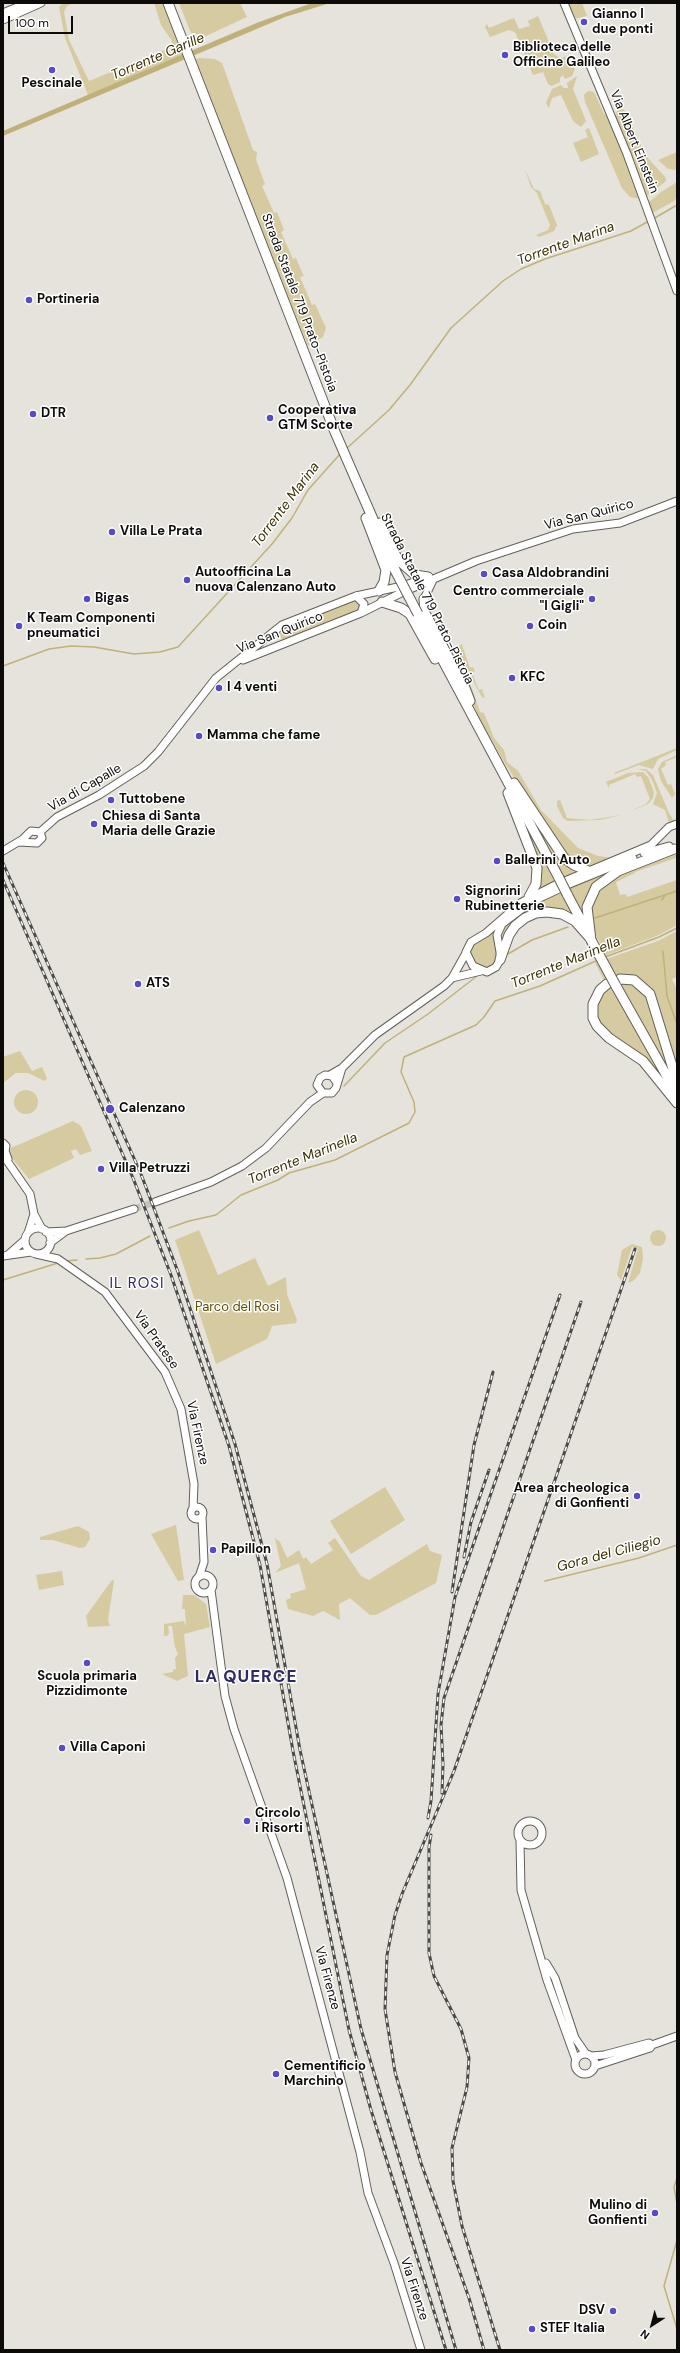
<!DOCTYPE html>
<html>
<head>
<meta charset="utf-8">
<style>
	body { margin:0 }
	#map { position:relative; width:680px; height:2353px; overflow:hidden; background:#e5e3db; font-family:"DM Sans",sans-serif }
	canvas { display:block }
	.frame { position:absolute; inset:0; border:4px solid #0c0b09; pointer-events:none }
	.north { position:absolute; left:632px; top:2305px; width:40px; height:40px; -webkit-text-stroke:3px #fff; paint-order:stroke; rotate:216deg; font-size:11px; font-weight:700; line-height:16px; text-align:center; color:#0c0b09 }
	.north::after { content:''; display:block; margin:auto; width:14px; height:18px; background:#0c0b09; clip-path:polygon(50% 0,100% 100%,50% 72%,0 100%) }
	.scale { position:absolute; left:8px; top:16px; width:65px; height:18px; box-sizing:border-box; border:2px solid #0c0b09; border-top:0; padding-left:5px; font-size:12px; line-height:14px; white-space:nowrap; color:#0c0b09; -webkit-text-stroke:3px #fff; paint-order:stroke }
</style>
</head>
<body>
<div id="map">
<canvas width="680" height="2353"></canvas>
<div class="frame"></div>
<div class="north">N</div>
<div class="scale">100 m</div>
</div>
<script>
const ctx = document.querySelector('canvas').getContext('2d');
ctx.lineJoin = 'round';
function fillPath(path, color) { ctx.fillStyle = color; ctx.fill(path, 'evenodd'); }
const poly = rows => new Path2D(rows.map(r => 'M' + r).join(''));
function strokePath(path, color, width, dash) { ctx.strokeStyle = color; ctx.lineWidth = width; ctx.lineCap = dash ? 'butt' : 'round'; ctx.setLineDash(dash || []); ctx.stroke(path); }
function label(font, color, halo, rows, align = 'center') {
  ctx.font = font + ' "DM Sans",sans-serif'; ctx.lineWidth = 3; ctx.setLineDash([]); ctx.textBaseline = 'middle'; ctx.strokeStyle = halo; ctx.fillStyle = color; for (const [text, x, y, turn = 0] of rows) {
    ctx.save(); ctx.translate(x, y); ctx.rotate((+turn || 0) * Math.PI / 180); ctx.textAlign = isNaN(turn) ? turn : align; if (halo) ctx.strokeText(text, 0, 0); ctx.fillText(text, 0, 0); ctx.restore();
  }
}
fillPath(poly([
	[63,3,73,3,67,6,64,12,69,40,89,81,172,47,172,41,161,25,154,3,164,3,185,55,88,95,65,38,59,7],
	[179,3,240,3,247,17,206,36,191,33],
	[567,3,582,3,587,16,574,19],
	[538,16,554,54,560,58,569,56,575,69,572,76,565,79,563,75,560,78,560,82,552,86,548,84,543,72,533,75,515,32,509,30,490,37,485,27,487,24,489,28,514,18,519,29,530,26,528,21],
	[199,58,215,59,222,63,253,150,257,152,256,160,265,184,262,186,274,213,277,212,284,230,281,232,293,259,296,258,301,270,304,276,300,277,312,305,315,304,326,328,323,337,308,346,212,107,195,60],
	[577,76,573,89,586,121,581,127,573,121,561,95,552,98,549,108,546,103,552,89,561,85,564,88,568,88,567,83],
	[588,91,594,92,604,114,609,117,640,199,630,197,622,188,585,102,584,95],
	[621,107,626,112,645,155,666,178,666,181,647,196,615,117,617,111],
	[589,128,599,154,581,162,573,143,588,137,585,130],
	[677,152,677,170,668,169,658,160],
	[525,169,534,189,540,191,545,204,549,205,557,225,554,231,539,237,536,235,548,230,550,225,537,193,531,187],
	[677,182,677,197,674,201,645,217,642,208,661,192],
	[353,599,360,600,361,610,283,640,278,636,279,630],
	[437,629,443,635,472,689,480,712,484,713,494,738,504,750,507,762,518,771,541,810,578,848,598,856,613,858,588,867,568,860,506,765,480,719],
	[464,643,462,645,470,668,473,667,475,671,472,673,479,690,482,689,485,698,482,697,455,648],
	[677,748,677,750,658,759,653,769,639,765,615,774,614,773],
	[677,755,677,757,665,762,666,765,661,769,668,785,671,784,675,794,672,798,661,781,658,769,662,762],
	[638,769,646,769,653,775,669,813,674,821,669,823,665,810,653,804,657,793,652,780,646,771],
	[643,772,648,777,654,792,653,798,648,804,626,813,646,804,650,799,641,776,637,777,635,774,609,785,609,788,606,782,628,773],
	[517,791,580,872,564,879],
	[560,800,567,818,590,820,621,815,600,820,568,821,563,818,557,806,557,801],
	[515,804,556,882,536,891,538,885],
	[671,853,677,853,677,861,676,858,635,872,635,873,616,882,620,895,626,894,627,897,677,880,677,925,659,935,606,955,595,933,590,906,603,882],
	[616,868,610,873,583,916,568,888],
	[562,893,575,916,531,912,502,947,499,940,502,928,534,903],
	[498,926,497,962,488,968,477,966,469,952,472,945,491,933],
	[677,931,677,977,672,979,677,990,677,1076,657,1005,640,981,605,982,595,963,658,941],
	[620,981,627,981,644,991,676,1085,635,1013],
	[609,985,625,1010,671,1092,598,1024,596,1001],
	[20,1051,32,1071,42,1067,47,1078,45,1081,28,1073,16,1073,3,1083,3,1057],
	'14 1102a12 12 0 1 1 24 0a12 12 0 1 1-24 0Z',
	[73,1121,81,1126,92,1151,80,1155,76,1149,71,1151,74,1158,29,1179,12,1158,9,1153,11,1148],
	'650 1238a8 8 0 1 1 16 0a8 8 0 1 1-16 0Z',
	[199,1230,218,1275,255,1258,268,1286,286,1277,287,1294,297,1320,296,1323,272,1326,267,1339,216,1364,175,1240],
	[632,1244,642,1247,643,1259,640,1273,633,1281,628,1283,638,1249,632,1247,621,1280,617,1275,622,1250],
	[385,1487,405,1520,351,1554,330,1521],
	[176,1525,184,1580,178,1581,151,1534],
	[78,1526,89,1532,90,1539,85,1547,80,1548,53,1540,40,1540,40,1537],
	[275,1538,280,1542,287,1558,299,1550,303,1559,306,1557,311,1564,333,1550,328,1543,335,1538,361,1576,369,1580,427,1544,430,1551,442,1555,436,1583,376,1615,370,1615,350,1598,339,1604,340,1620,323,1611,313,1616,288,1609,286,1600,291,1598,290,1594,306,1589,299,1563,275,1573,281,1566],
	[62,1571,64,1585,39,1590,36,1575],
	[112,1580,114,1581,108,1620,110,1626,88,1627,86,1616],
	[183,1595,194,1595,206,1604,210,1627,184,1634,188,1676,177,1681,162,1674,173,1672,173,1670,176,1669,175,1658,178,1654,175,1647,172,1626,168,1626,169,1633,167,1636,164,1636,164,1624,184,1621,186,1627,185,1609,182,1609]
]), '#d5caa0');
fillPath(poly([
	[312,3,330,3,285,17,3,136,3,131,31,119,259,22]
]), '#c0b179');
strokePath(poly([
	[653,219,677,205],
	[346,449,389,410,410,385,451,328,503,281,521,269,545,259,631,231,649,221],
	[3,666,49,649,71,646,94,647,134,654,160,652,178,647,272,544,292,518,308,490,340,454],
	[662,900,665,895],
	[595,918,677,891],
	[663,951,667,996,677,1024],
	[508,954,532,940,568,927],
	[605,957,659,937,677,928],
	[344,1086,385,1043,428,1014,477,976],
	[169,1228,189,1221,216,1215,241,1195,278,1180,289,1173,335,1160,409,1123,415,1112,414,1102,401,1072,404,1057,476,1025,484,1017,495,1001,540,986,598,960],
	[86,1259,100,1258,116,1254,150,1236],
	[66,1261,77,1260],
	[3,1280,58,1263],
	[545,1581,639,1558,677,1545],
	[677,2178,674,2187,677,2204],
	[677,2240,664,2286,677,2329]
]), '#c0b179', 1.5);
strokePath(poly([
	[134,1209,155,1202]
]), '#c4c3bc', 7, [7, 3.5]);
const secondary = poly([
	[564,3,627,154,677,291],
	[3,13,27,3],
	[3,20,41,3],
	[408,584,429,577],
	[410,589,476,561,573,529,620,523,677,501],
	[356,596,364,604,361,613],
	[424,599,433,580],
	[243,660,361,613,401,593],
	[40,832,57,817,99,795,144,766,158,752,216,678,282,625,356,596,398,587],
	[19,842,37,843,42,838,40,832],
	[3,851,23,839,31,831,40,832],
	[644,853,669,846],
	[565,881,651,845,669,827,677,824],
	[557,884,522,902,486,933,471,942,466,952,473,966,487,972,496,967,500,960,500,952,497,935,502,924,531,902,559,889],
	[567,885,633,858],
	[452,978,481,971],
	[330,1075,342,1068,375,1035,444,986,452,978,466,953],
	[337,1083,332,1076,325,1075,320,1078,317,1085,323,1093,332,1093,336,1088,342,1068],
	[3,1143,6,1146,5,1151,8,1159],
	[3,1155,30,1194,34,1214,42,1229],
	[155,1202,211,1182,242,1166,266,1148,310,1102,323,1093],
	'25 1241a13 13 0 1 1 26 0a13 13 0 1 1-26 0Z',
	[46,1232,66,1231],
	[28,1233,34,1214],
	[50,1243,66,1231,134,1209],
	[9,1254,25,1240],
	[36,1254,58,1259,105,1292,165,1372,181,1409,194,1484,193,1508],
	[3,1256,31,1252],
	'191 1513a6 6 0 1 1 12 0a6 6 0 1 1-12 0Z',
	'195 1584a9 9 0 1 1 18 0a9 9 0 1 1-18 0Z',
	[199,1577,204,1562,202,1517],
	[211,1590,225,1696,234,1729,287,1878,360,2152,368,2193,394,2263,421,2350],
	'518 1833a12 12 0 1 1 24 0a12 12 0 1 1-24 0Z',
	[520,1840,521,1890,547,1980,576,2060],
	[546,1963,555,1978,575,2038,586,2054],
	'575 2064a10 10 0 1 1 20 0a10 10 0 1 1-20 0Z',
	[591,2056,604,2055,649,2043,652,2045],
	[595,2066,650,2048,652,2045,677,2036]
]);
const highway = poly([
	[168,3,335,432,396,572],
	[366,518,386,570,384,582,379,591],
	[380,523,398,560,415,575,428,577],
	[424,599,425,613,465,688,470,701],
	[382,602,401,608,410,614,435,659],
	[418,614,559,878],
	[514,783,564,858,574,865,588,871],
	[508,793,537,868,536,884,529,897],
	[567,894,584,926],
	[591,940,587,907,596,887,618,871,674,849],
	[500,960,509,935,515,926,525,918,536,913,547,912,562,914,575,921,590,938],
	[620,979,634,980,650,994,677,1082],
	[607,984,600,990,593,1004,593,1018,597,1026,609,1038,643,1061,677,1103],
	[616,986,677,1094]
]);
strokePath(secondary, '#62605a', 9);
strokePath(highway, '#62605a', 11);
strokePath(secondary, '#fff', 7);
strokePath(highway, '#fff', 9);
const rail = poly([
	[3,863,141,1174,178,1272,235,1444,267,1564,300,1750,361,2029,456,2350],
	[3,880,133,1178,171,1275,229,1446,260,1565,293,1751,349,2030,371,2110,446,2350],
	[464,1557,471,1522,489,1470],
	[452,1592,474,1445,493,1372],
	[442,1793,443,1764,441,1725,444,1698,581,1302],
	[428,1818,431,1801,438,1694,455,1597,560,1295],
	[431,1835,429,1847,429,1953,434,1976,461,2029,469,2058,467,2087,452,2148,453,2181,462,2226,500,2350],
	[484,2350,469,2298,421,2163,395,2072,385,2009,387,1955,395,1915,402,1894,454,1771,635,1249]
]);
strokePath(rail, '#4b4a46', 3);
strokePath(rail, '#fff', 1.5, [4.5]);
const highwayBridge = poly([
	[396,572,418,614],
	[559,878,567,894],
	[591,940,616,986]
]);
strokePath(highwayBridge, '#62605a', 11, []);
strokePath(highwayBridge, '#fff', 9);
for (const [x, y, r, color] of [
	[584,22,4,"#594bc3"],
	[505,55,4,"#594bc3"],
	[52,70,4,"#594bc3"],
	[29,300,4,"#594bc3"],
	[33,414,4,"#594bc3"],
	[270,418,4,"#594bc3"],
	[112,532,4,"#594bc3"],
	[484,574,4,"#594bc3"],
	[187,580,4,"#594bc3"],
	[87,599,4,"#594bc3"],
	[592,599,4,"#594bc3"],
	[19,626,4,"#594bc3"],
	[530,626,4,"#594bc3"],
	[512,678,4,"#594bc3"],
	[219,688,4,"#594bc3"],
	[199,736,4,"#594bc3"],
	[111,800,4,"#594bc3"],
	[94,824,4,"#594bc3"],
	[497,861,4,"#594bc3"],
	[457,899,4,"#594bc3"],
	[138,984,4,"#594bc3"],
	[110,1109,5,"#594bc3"],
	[101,1169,4,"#594bc3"],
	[637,1496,4,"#594bc3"],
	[213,1550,4,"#594bc3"],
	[87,1663,4,"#594bc3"],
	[62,1748,4,"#594bc3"],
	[247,1821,4,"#594bc3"],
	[276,2074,4,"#594bc3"],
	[655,2213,4,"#594bc3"],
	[613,2311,4,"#594bc3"],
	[532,2329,4,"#594bc3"]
]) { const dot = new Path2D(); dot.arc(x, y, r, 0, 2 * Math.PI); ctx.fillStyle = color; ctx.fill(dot); strokePath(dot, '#fff', 1.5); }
label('bold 13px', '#0c0b09', '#fff', [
	["Gianno I",592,15],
	["due ponti",592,30],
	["Biblioteca delle",513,48],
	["Officine Galileo",513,63],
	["Pescinale",52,84,"center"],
	["Portineria",37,300],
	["Cooperativa",278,411],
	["GTM Scorte",278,426],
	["DTR",41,414],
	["Villa Le Prata",120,532],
	["Autoofficina La",195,573],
	["nuova Calenzano Auto",195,588],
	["Casa Aldobrandini",492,574],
	["Centro commerciale",584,592,"right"],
	["\"I Gigli\"",584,607,"right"],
	["Bigas",95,599],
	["K Team Componenti",27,619],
	["pneumatici",27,634],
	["Coin",538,626],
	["KFC",520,678],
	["I 4 venti",227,688],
	["Mamma che fame",207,736],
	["Tuttobene",119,800],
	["Chiesa di Santa",102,817],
	["Maria delle Grazie",102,832],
	["Ballerini Auto",505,861],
	["Signorini",465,892],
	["Rubinetterie",465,907],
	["ATS",146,984],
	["Calenzano",119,1109],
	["Villa Petruzzi",109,1169],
	["Area archeologica",629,1489,"right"],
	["di Gonfienti",629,1504,"right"],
	["Papillon",221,1550],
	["Scuola primaria",87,1677,"center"],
	["Pizzidimonte",87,1692,"center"],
	["Villa Caponi",70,1748],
	["Circolo",255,1814],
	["i Risorti",255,1829],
	["Cementificio",284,2067],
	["Marchino",284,2082],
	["Mulino di",647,2206,"right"],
	["Gonfienti",647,2221,"right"],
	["DSV",605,2311,"right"],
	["STEF Italia",540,2329]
], 'left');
label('13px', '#0c0b09', '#fff', [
	["Via Albert Einstein",634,142,68],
	["Strada Statale 719 Prato-Pistoia",299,303,69],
	["Via San Quirico",589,515,-14],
	["Strada Statale 719 Prato-Pistoia",427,599,63],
	["Via San Quirico",280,633,-22],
	["Via di Capalle",85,788,-30],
	["Via Pratese",156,1340,55],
	["Via Firenze",197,1433,78],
	["Via Firenze",327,1978,75],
	["Via Firenze",414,2289,72]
]);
label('13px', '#5c4c03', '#fff', [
	["Parco del Rosi",237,1308]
]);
label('italic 14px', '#3b3000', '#fff', [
	["Torrente Garille",158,57,-23],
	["Torrente Marina",566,244,-20],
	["Torrente Marina",286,505,-53],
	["Torrente Marinella",566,963,-22],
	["Torrente Marinella",303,1159,-22],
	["Gora del Ciliegio",609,1554,-15]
]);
ctx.letterSpacing = '1px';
label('15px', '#2e2a64', '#fff', [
	["IL ROSI",137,1284]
]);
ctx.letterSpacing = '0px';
ctx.letterSpacing = '1px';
label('bold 17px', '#2e2a64', '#fff', [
	["LA QUERCE",246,1678]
]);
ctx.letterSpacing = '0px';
</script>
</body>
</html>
